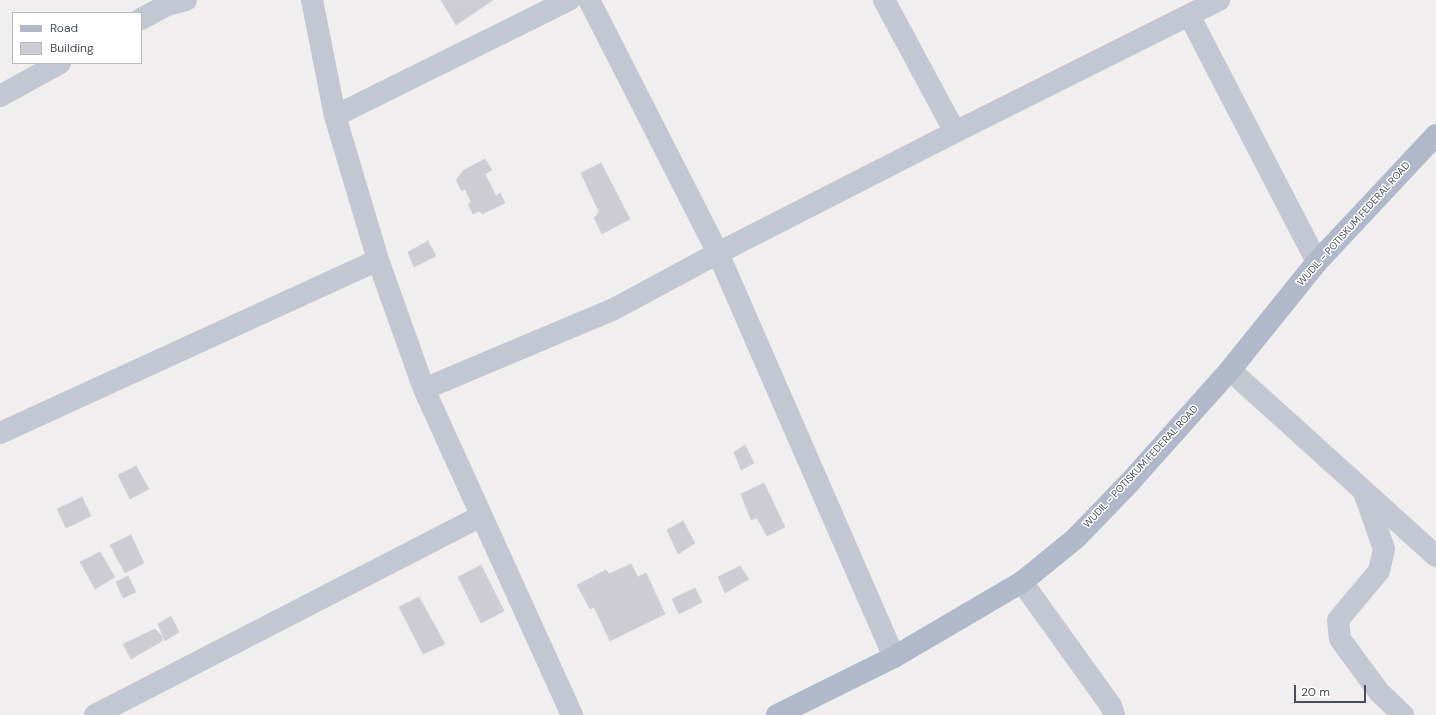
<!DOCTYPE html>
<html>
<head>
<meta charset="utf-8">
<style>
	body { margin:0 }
	#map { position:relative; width:1436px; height:715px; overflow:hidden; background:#f0eeee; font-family:"DM Sans",sans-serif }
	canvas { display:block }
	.legend { position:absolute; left:12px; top:12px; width:130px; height:52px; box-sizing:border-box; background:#fff; border:1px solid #b6b8bd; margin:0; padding:5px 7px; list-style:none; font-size:12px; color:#484d59 }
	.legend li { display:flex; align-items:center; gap:8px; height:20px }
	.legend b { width:20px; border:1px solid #b6b8bd }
	.scale { position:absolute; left:1294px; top:685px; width:72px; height:18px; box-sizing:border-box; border:2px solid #484d59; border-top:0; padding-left:5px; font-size:12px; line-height:14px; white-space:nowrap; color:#484d59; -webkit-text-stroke:3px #fff; paint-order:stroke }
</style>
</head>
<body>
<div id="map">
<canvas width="1436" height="715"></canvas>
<ul class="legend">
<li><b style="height:5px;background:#b0b8ca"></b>Road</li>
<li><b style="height:11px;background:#ccccd2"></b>Building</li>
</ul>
<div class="scale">20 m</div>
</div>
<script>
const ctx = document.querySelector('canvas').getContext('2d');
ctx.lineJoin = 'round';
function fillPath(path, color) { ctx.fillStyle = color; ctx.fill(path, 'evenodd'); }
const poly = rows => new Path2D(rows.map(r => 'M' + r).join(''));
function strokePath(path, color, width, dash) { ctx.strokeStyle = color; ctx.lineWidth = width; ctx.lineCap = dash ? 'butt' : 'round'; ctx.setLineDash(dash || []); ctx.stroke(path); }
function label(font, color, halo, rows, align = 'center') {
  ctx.font = font + ' "DM Sans",sans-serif'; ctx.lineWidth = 3; ctx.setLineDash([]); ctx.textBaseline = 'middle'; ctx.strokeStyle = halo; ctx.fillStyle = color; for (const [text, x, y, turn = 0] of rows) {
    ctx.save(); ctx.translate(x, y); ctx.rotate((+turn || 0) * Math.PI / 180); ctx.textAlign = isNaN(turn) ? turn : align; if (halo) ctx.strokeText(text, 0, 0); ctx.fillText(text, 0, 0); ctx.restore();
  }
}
const building = poly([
	[441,0,493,0,456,25,441,0],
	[485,159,492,170,485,174,496,196,500,193,505,203,482,214,479,211,473,214,468,204,471,202,465,189,462,191,456,180,464,170,485,159],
	[601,163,630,219,602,234,594,218,599,212,581,173,601,163],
	[428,241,436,256,414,267,408,252,428,241],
	[745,445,754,463,741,470,734,452,745,445],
	[136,466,149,489,130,499,118,475,136,466],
	[764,483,785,527,767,536,757,518,751,520,741,494,764,483],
	[82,497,91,516,66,528,57,509,82,497],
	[683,521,695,543,678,554,667,530,683,521],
	[131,535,144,563,125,573,110,545,131,535],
	[100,552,115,577,95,589,80,562,100,552],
	[631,564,638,577,646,573,665,614,610,641,594,607,590,609,577,585,606,570,609,574,631,564],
	[481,565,504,611,481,623,458,577,481,565],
	[740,566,749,579,725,593,718,577,740,566],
	[128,576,136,592,123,598,116,582,128,576],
	[695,588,702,602,679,614,672,599,695,588],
	[419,597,445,644,423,654,399,607,419,597],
	[171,616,179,632,165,641,158,624,171,616],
	[155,629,162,636,162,641,131,659,123,644,155,629]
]);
fillPath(building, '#ccccd2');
strokePath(building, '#d2d3d9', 1);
strokePath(poly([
	[312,0,335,116,378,260,424,389,572,715],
	[589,0,718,253,894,657],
	[884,0,955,132],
	[1189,15,1317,262],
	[141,19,167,5,186,0],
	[0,96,60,63],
	[335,116,569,0],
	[1230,370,1436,556],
	[424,389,614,309,718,253,955,132,1219,0],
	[0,433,378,260],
	[1364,492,1384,549,1379,571,1338,620,1340,639,1379,692,1403,715],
	[1022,582,1111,706,1114,715],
	[95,715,481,516]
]), '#c2c7d1', 22);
strokePath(poly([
	[777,715,894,657,1022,582,1076,538,1130,482,1230,370,1317,262,1436,135]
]), '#b0b8ca', 22);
label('10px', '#484d59', '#fff', [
	["WUDIL - POTISKUM FEDERAL ROAD",1354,224,-48],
	["WUDIL - POTISKUM FEDERAL ROAD",1141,467,-47]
]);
</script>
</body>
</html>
